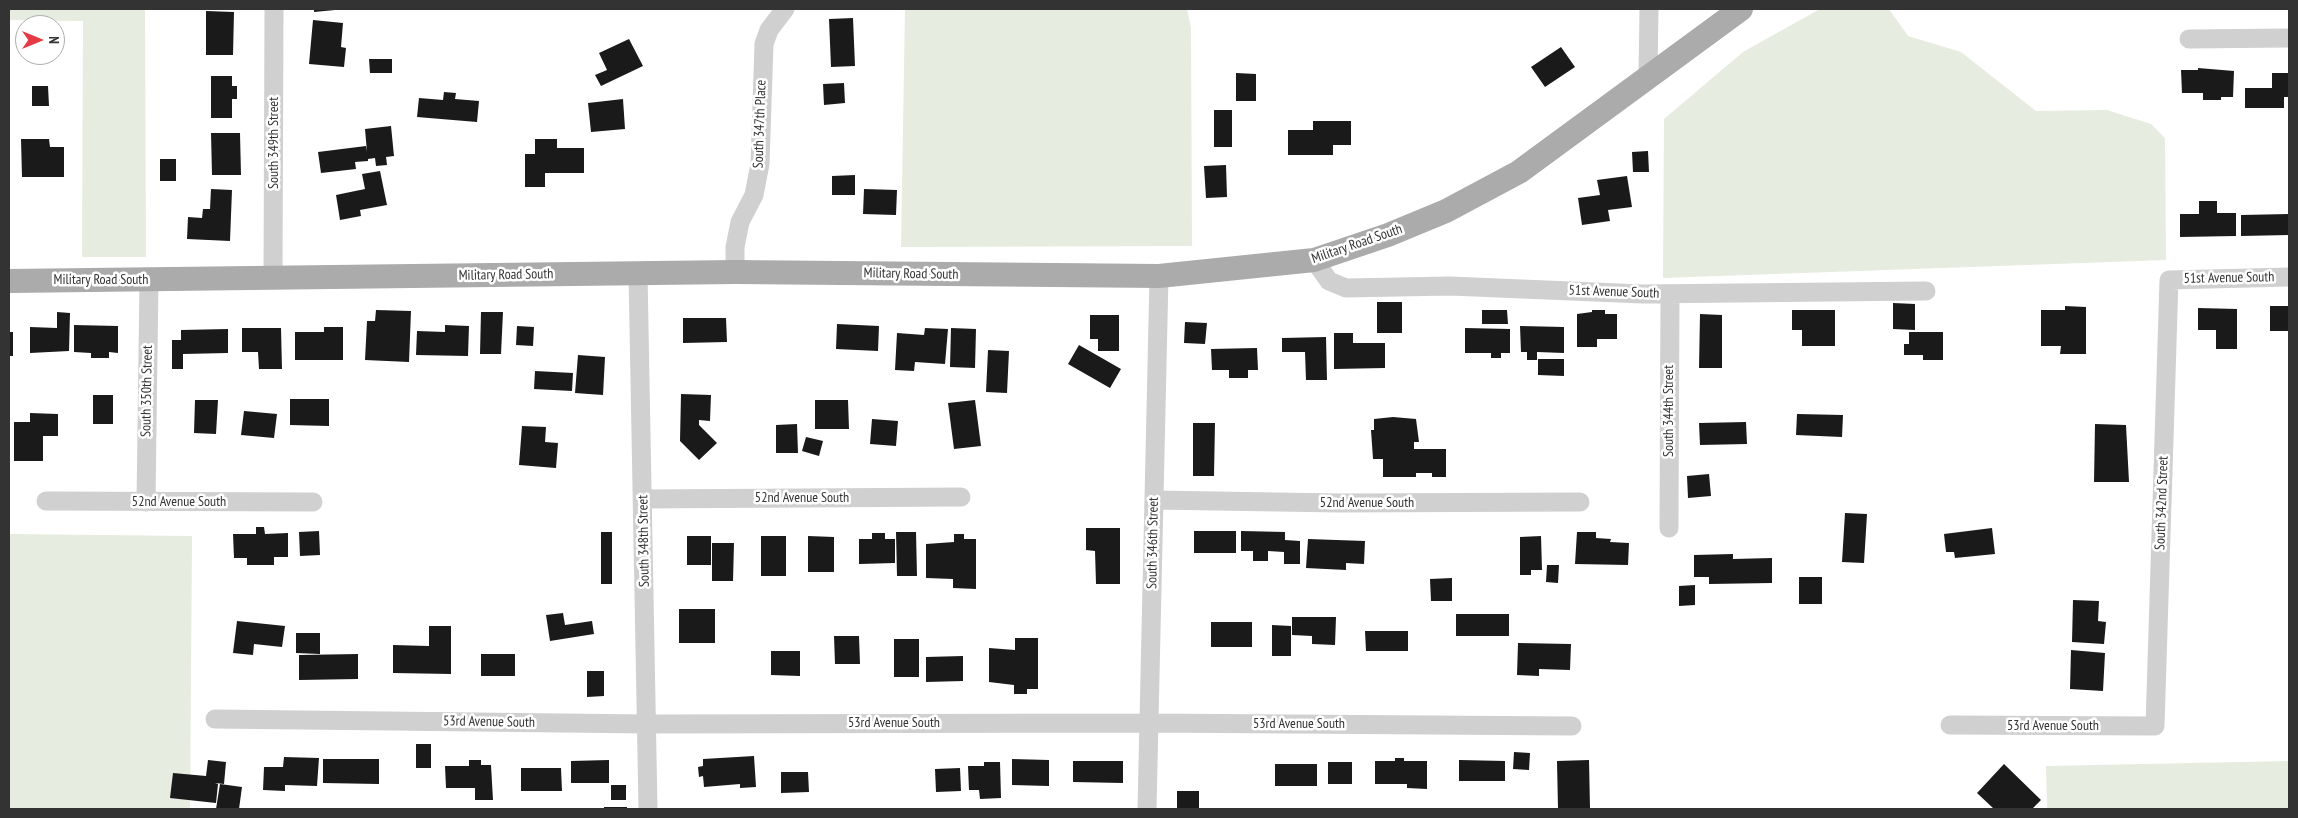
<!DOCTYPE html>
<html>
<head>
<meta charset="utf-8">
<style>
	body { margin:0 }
	#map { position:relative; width:2298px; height:818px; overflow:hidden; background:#fff; font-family:"PT Sans Narrow",sans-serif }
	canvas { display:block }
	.frame { position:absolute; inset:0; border:10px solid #333; pointer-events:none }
	.north { position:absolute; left:15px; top:15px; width:50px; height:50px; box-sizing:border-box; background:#fff; border:1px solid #adadad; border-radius:50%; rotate:90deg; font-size:14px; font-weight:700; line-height:20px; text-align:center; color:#333 }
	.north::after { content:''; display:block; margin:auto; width:18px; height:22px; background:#e63946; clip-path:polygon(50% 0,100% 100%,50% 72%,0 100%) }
</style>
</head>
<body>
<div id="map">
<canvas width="2298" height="818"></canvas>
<div class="frame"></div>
<div class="north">N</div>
</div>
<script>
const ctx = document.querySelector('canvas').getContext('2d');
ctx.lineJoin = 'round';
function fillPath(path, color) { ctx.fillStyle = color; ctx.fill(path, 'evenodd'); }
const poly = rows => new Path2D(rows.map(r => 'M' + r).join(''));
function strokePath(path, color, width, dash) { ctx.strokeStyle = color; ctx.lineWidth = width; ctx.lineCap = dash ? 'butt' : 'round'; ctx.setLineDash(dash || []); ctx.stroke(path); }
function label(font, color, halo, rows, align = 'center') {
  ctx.font = font + ' "PT Sans Narrow",sans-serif'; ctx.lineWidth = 5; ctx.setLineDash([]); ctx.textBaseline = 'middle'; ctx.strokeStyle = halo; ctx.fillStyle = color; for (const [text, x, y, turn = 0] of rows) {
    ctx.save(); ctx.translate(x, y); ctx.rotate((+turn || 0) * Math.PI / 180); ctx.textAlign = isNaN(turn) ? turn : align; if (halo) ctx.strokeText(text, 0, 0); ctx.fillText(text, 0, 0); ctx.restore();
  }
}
fillPath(poly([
	[9,9,145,9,146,257,82,257,83,21,9,20],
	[905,9,1187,9,1191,28,1192,246,901,247],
	[1820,9,1889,9,1908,36,1961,52,2036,111,2107,110,2151,124,2165,138,2166,260,1663,278,1664,119,1743,52],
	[9,534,192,536,190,809,9,809],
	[2289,761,2289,809,2047,809,2046,766]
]), '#e6ecdf');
fillPath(poly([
	[314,9,335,9,335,10,314,12],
	[206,11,234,12,233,55,206,55],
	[853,18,855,66,831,67,829,19],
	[313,20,343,23,341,47,346,48,344,67,309,64],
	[629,39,643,66,601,86,595,75,607,70,599,53],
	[1561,47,1575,67,1545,87,1531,67],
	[369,59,392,59,392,73,370,73],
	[2198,68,2234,71,2233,97,2221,97,2221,100,2203,100,2203,93,2182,93,2181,70,2198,70],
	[1236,73,1256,74,1256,101,1236,101],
	[2272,73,2289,73,2289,97,2284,97,2284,108,2245,108,2245,88,2272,88],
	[211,76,232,76,232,86,237,86,237,99,232,99,232,118,211,118],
	[844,83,845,103,824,105,823,84],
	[32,86,48,86,49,106,32,106],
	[444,92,456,93,455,99,479,101,477,122,417,117,419,98,443,100],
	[623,99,625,129,591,132,588,103],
	[1214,110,1232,110,1232,147,1214,147],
	[1313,121,1351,121,1351,145,1333,145,1333,155,1288,155,1288,130,1313,130],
	[391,126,394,156,386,157,387,165,376,166,375,158,368,159,368,161,355,162,356,169,321,173,318,152,366,146,367,152,365,129],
	[211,133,240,133,241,175,212,175],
	[21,139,49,139,50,147,64,147,64,177,22,177],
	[535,139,557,139,557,148,584,148,584,173,545,173,545,187,525,187,525,154,535,154],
	[1648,151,1649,172,1633,172,1632,152],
	[160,159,176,159,176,181,160,181],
	[1226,165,1227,197,1206,198,1204,166],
	[380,171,387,205,360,210,361,216,340,220,336,195,365,189,362,174],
	[855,175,855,195,832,195,832,176],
	[1627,176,1632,207,1608,210,1610,221,1582,225,1578,198,1600,195,1597,180],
	[211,189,232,190,230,241,187,239,188,217,202,218,203,209,210,209],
	[864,189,897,190,896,215,863,214],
	[2199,201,2217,201,2217,213,2236,213,2236,236,2180,237,2180,214,2199,214],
	[2289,214,2289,235,2241,236,2241,215],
	[1377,302,1402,302,1402,333,1377,333],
	[1893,303,1915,304,1915,330,1893,329],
	[2065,306,2086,307,2086,354,2060,354,2061,346,2041,346,2041,310,2065,310],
	[2270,306,2289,306,2289,331,2270,331],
	[2198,308,2237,309,2237,349,2216,349,2216,330,2198,330],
	[376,310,411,311,409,362,365,360,367,321,375,321],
	[1482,310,1507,310,1508,324,1482,324],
	[1592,310,1605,310,1605,314,1617,314,1617,339,1597,339,1597,347,1577,347,1577,314,1592,312],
	[1792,310,1835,310,1835,346,1802,346,1802,330,1792,330],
	[57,312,70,313,69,351,30,353,30,327,57,328],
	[481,312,503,312,501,354,480,354],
	[1700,314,1722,315,1722,368,1699,368],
	[1090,315,1119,315,1119,351,1098,351,1098,339,1090,339],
	[683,318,726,318,727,342,683,343],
	[1185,322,1207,323,1205,344,1184,343],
	[837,324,879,326,878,351,836,349],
	[74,325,118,326,118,353,109,352,109,358,91,358,91,353,74,352],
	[445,325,469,326,468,356,416,355,417,331,445,332],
	[517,326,534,327,533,346,516,345],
	[1520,326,1564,327,1564,353,1537,352,1537,360,1527,360,1527,352,1521,352],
	[324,327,343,327,343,360,295,360,295,332,324,332],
	[242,328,281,328,282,369,259,369,258,352,242,352],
	[925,328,948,329,945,364,915,362,914,371,895,370,897,333,924,335],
	[951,328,976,329,975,368,950,367],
	[1465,328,1510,329,1510,353,1501,353,1501,358,1491,358,1491,353,1465,353],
	[228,329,228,353,183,354,183,369,172,369,172,340,181,340,181,330],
	[9,332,13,332,13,356,9,356],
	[1909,332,1943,332,1943,360,1923,360,1923,355,1904,355,1904,344,1909,344],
	[1334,333,1353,333,1353,343,1385,343,1385,368,1334,369],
	[1326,337,1327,380,1306,380,1305,352,1282,352,1282,338],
	[1079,345,1121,369,1110,388,1068,364],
	[1257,348,1258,370,1248,370,1248,378,1229,378,1229,370,1212,370,1211,349],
	[988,350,1009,351,1007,393,986,392],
	[578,355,605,357,603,395,575,393],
	[1538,359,1564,359,1564,376,1538,375],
	[535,371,573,373,572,391,534,389],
	[681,394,711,395,710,421,699,420,699,425,717,443,699,460,680,441],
	[93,395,113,395,113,424,93,424],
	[290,399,329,399,329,426,290,425],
	[195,400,218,400,216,434,194,433],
	[815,400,848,400,849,429,815,429],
	[975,400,981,446,954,449,948,403],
	[244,411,277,414,274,438,241,435],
	[30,413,58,414,58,436,43,436,43,461,14,461,14,422,30,422],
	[1797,414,1843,415,1842,437,1796,435],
	[1393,417,1416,419,1419,442,1414,442,1414,449,1446,449,1446,477,1432,477,1432,473,1416,473,1416,477,1383,477,1383,459,1373,459,1371,430,1374,430,1374,419],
	[872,419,898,421,896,446,870,444],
	[1746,422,1747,444,1700,445,1699,423],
	[1193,423,1215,423,1214,476,1193,476],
	[797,424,798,453,776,453,776,425],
	[2095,424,2126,425,2129,482,2094,482],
	[522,426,546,427,545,442,558,443,556,468,519,465],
	[806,437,823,441,819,456,802,451],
	[1709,474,1711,496,1688,498,1687,476],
	[1845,513,1867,514,1864,563,1842,562],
	[256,527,264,527,265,534,288,533,288,557,274,557,274,565,247,565,247,558,234,558,233,534,256,534],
	[1086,528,1120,528,1120,584,1096,584,1095,551,1086,550],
	[1992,528,1995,554,1955,558,1954,552,1946,552,1944,534],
	[319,531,320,555,300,556,299,532],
	[1194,531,1236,531,1236,553,1194,553],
	[1241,531,1285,532,1285,540,1300,541,1300,564,1284,564,1284,552,1268,551,1268,561,1253,561,1253,551,1241,551],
	[601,532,612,532,612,584,601,584],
	[896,532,916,532,917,576,897,576],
	[1577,532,1596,532,1596,538,1611,539,1610,542,1629,543,1628,565,1575,564],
	[872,533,885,533,885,539,895,539,895,563,859,564,859,539,872,539],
	[954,534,964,534,964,539,976,539,976,589,953,588,953,579,926,578,926,544,954,542],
	[687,536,711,536,711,565,687,565],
	[761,536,786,536,786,576,761,576],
	[808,536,834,537,834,572,808,572],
	[1541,536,1542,570,1531,570,1531,575,1520,575,1520,537],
	[1308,539,1365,541,1364,564,1346,563,1346,570,1306,568],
	[712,543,734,543,733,581,712,581],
	[1733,554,1733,559,1772,558,1772,583,1709,584,1709,577,1694,577,1694,555],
	[1547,565,1559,565,1558,583,1546,582],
	[1799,577,1822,577,1822,604,1799,604],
	[1452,578,1452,601,1431,601,1430,579],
	[1695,585,1695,605,1679,606,1679,586],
	[2073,600,2099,601,2098,621,2106,622,2104,644,2072,642],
	[679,609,715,609,715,643,679,643],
	[563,613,565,625,592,621,594,634,550,641,546,615],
	[1456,614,1509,614,1509,636,1456,636],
	[1292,617,1336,617,1335,645,1312,644,1312,636,1292,635],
	[237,621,285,626,282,647,254,644,253,655,233,653],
	[1211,622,1252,622,1252,647,1211,647],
	[1272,625,1291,626,1291,656,1272,656],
	[429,626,451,626,451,674,393,673,393,645,429,646],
	[1365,631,1408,631,1408,651,1366,651],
	[296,633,320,633,320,654,296,653],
	[834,636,859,636,860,664,835,664],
	[1015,638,1038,638,1038,689,1027,689,1027,694,1014,694,1014,685,989,682,989,648,1015,650],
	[894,639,919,639,919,677,894,677],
	[1518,643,1571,644,1570,670,1539,669,1539,676,1517,675],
	[2071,650,2105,653,2103,691,2070,689],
	[771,651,800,651,800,676,771,675],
	[358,654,358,679,299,680,299,655],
	[481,654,515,654,515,676,481,676],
	[963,656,963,681,926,682,926,657],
	[587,671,604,671,604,696,587,697],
	[416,744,431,744,431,768,416,768],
	[1514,752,1530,753,1529,770,1513,769],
	[754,756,756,787,740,788,740,784,704,787,703,776,699,777,698,767,703,766,703,759],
	[284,757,319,758,317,786,285,785,285,791,263,790,264,767,283,767],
	[1395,758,1404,758,1404,761,1427,761,1427,789,1407,788,1407,784,1375,784,1375,761,1395,761],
	[323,759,379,759,379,784,323,783],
	[1012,759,1049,760,1049,786,1012,785],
	[208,760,226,762,224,784,215,783,218,784,216,803,170,798,173,773,206,776],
	[469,760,481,760,481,765,491,765,493,800,475,800,475,788,446,788,445,766,469,766],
	[609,760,609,783,571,783,571,761],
	[1459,760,1505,761,1505,781,1459,781],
	[1589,760,1590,808,1558,809,1557,761],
	[1073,761,1123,761,1123,783,1073,782],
	[984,762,1000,762,1001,798,980,799,979,790,969,790,968,766,984,766],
	[1328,762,1352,762,1352,784,1328,784],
	[1275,764,1317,764,1317,786,1275,786],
	[2004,764,2041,800,2032,809,1994,809,1977,793],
	[521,768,561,768,562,791,521,791],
	[960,768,961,791,936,792,935,769],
	[781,772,808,772,809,792,781,793],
	[220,784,242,787,239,809,216,809],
	[611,785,626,785,626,800,611,800],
	[1177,791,1199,791,1199,809,1177,809],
	[604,807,627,807,627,809,604,809]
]), '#1a1a1a');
strokePath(poly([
	[2189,39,2289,38],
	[1648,76,1649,9],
	[1314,260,1329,281,1346,288,1450,286,1643,294,1926,291],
	[735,272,735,247,740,222,754,195,760,164,764,44,769,30,785,9],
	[638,273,648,809],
	[273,278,274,9],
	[643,499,961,497],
	[1154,500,1339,503,1580,502],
	[46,501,313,502],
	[146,502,149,280],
	[1669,528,1670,294],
	[215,719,648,724,1150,723,1572,726],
	[1950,725,2155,726,2169,280,2289,277],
	[1147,809,1159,276]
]), '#d0d0d0', 19);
strokePath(poly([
	[9,281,735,272,1159,276,1314,260,1388,235,1446,211,1519,172,1741,9]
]), '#ababab', 24);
label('14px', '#333', '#fff', [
	["South 347th Place",760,124,-88],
	["South 349th Street",274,143,-90],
	["Military Road South",1357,244,-19],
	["Military Road South",911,274,1],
	["Military Road South",506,275,-1],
	["51st Avenue South",2229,278,-1],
	["Military Road South",101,280],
	["51st Avenue South",1614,292,2],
	["South 350th Street",147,391,-89],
	["South 344th Street",1669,411,-90],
	["52nd Avenue South",802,498],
	["52nd Avenue South",179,502],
	["52nd Avenue South",1367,503],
	["South 342nd Street",2162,503,-88],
	["South 348th Street",644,541,-91],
	["South 346th Street",1153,543,-89],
	["53rd Avenue South",489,722,1],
	["53rd Avenue South",894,723],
	["53rd Avenue South",1299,724],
	["53rd Avenue South",2053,726]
]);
</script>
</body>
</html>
